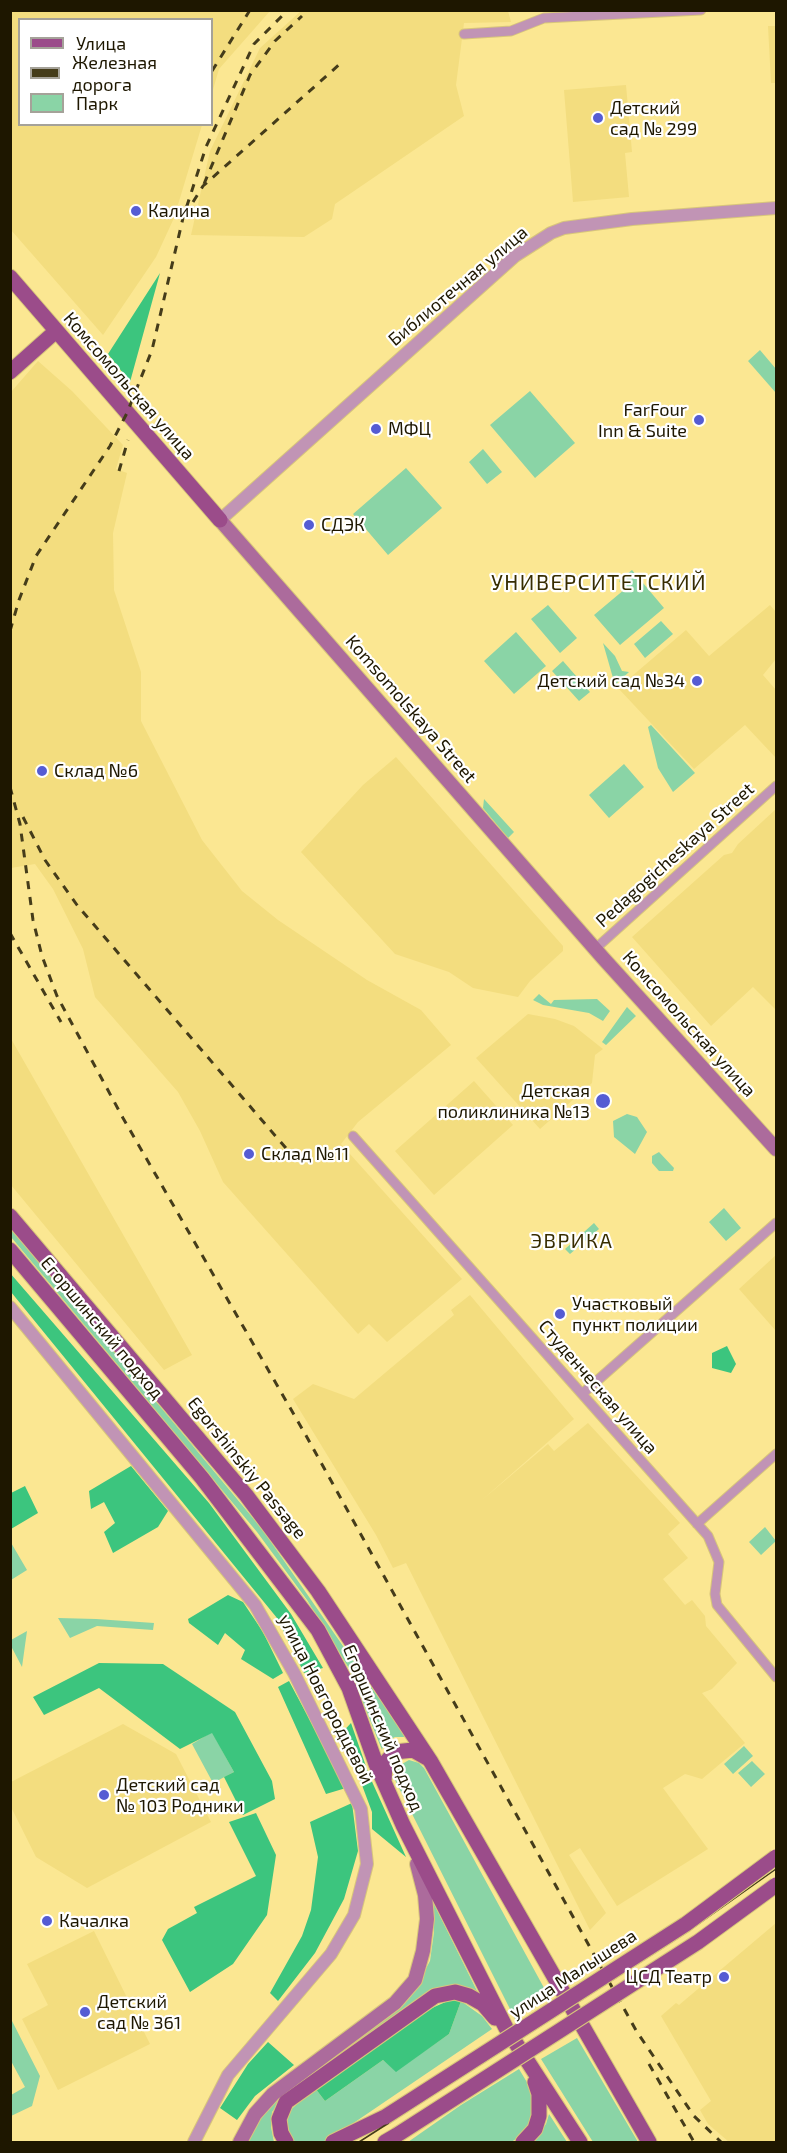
<!DOCTYPE html>
<html>
<head>
<meta charset="utf-8">
<style>
	body { margin:0 }
	#map { position:relative; width:787px; height:2153px; overflow:hidden; background:#fbe792; font-family:"Exo 2",sans-serif }
	canvas { display:block }
	.frame { position:absolute; inset:0; border:12px solid #1e1700; pointer-events:none }
	.legend { position:absolute; left:18px; top:18px; width:195px; height:108px; box-sizing:border-box; background:#fff; border:2px solid #a5a299; margin:0; padding:8px 10px; list-style:none; font-size:18px; color:#1e1700 }
	.legend li { display:flex; align-items:center; gap:12px; height:30px }
	.legend b { width:30px; border:2px solid #a5a299 }
</style>
</head>
<body>
<div id="map">
<canvas width="787" height="2153"></canvas>
<div class="frame"></div>
<ul class="legend">
<li><b style="height:8px;background:#9b4c8a"></b>Улица</li>
<li><b style="height:8px;background:#453c1a"></b>Железная дорога</li>
<li><b style="height:16px;background:#8ad4a6"></b>Парк</li>
</ul>
</div>
<script>
const ctx = document.querySelector('canvas').getContext('2d');
ctx.lineJoin = 'round';
function fillPath(path, color) { ctx.fillStyle = color; ctx.fill(path, 'evenodd'); }
const poly = rows => new Path2D(rows.map(r => 'M' + r).join(''));
function strokePath(path, color, width, dash) { ctx.strokeStyle = color; ctx.lineWidth = width; ctx.lineCap = dash ? 'butt' : 'round'; ctx.setLineDash(dash || []); ctx.stroke(path); }
function label(font, color, halo, rows, align = 'center') {
  ctx.font = font + ' "Exo 2",sans-serif'; ctx.lineWidth = 4.5; ctx.setLineDash([]); ctx.textBaseline = 'middle'; ctx.strokeStyle = halo; ctx.fillStyle = color; for (const [text, x, y, turn = 0] of rows) {
    ctx.save(); ctx.translate(x, y); ctx.rotate((+turn || 0) * Math.PI / 180); ctx.textAlign = isNaN(turn) ? turn : align; if (halo) ctx.strokeText(text, 0, 0); ctx.fillText(text, 0, 0); ctx.restore();
  }
}
fillPath(poly([
	[10,11,270,11,219,69,212,93,212,20,20,20,20,124,202,125,174,218,156,257,103,335,11,230],
	[301,11,508,11,511,22,464,23,456,85,464,116,335,204,332,219,304,237,191,235,210,151,260,48],
	[768,26,776,26,776,83,771,83],
	[626,85,632,152,625,153,629,197,573,202,564,90],
	[38,361,72,391,123,445,116,469,127,473,113,533,114,590,141,672,141,721,202,840,242,891,278,920,367,980,421,1010,451,1045,358,1122,341,1144,462,1279,387,1342,369,1324,358,1334,223,1182,200,1131,178,1092,95,997,83,949,53,889,35,864,11,868,11,392],
	[770,605,776,612,776,659,763,675,776,690,776,758,745,725,694,769,618,688,686,630,709,656],
	[396,757,563,946,563,951,530,981,518,997,473,988,449,972,395,954,301,852,363,785],
	[776,809,776,1010,753,987,711,1026,632,937,724,855,732,853,738,844],
	[528,1014,555,1019,574,1026,603,1049,595,1055,592,1083,540,1129,476,1058],
	[10,1037,192,1355,164,1370,11,1185],
	[474,1081,513,1125,434,1195,395,1151],
	[776,1255,776,1331,739,1289],
	[470,1295,574,1419,482,1500,548,1444,554,1451,588,1423,680,1523,668,1534,688,1558,663,1579,685,1605,692,1600,705,1616,706,1626,737,1663,712,1689,702,1693,745,1743,702,1779,685,1774,663,1788,708,1849,617,1906,580,1848,569,1855,606,1913,590,1930,406,1563,393,1568,376,1535,293,1399,313,1384,354,1399,454,1315,451,1310],
	[123,1724,176,1754,211,1822,87,1888,36,1857,11,1807,11,1782],
	[776,1923,776,2142,729,2142,708,2124,700,2110,711,2101,661,2016,676,2003,679,2005],
	[94,1931,150,2044,58,2090,22,2019,48,2005,27,1964]
]), '#f3dd7f');
fillPath(poly([
	[760,350,776,369,776,393,748,361],
	[530,391,575,443,535,478,490,425],
	[483,449,502,472,487,484,469,462],
	[406,468,442,508,388,555,353,514],
	[632,570,664,608,620,645,594,615,625,589,619,581],
	[548,605,577,638,560,653,531,619],
	[661,621,673,634,645,658,634,644],
	[516,632,546,666,514,694,484,661],
	[603,643,615,656,622,671,629,672,615,685],
	[563,661,590,692,579,701,552,671],
	[651,725,695,773,673,792,658,768,648,727],
	[624,764,644,787,609,818,589,795],
	[484,799,514,832,508,838,483,808],
	[539,994,551,1004,554,1000,597,999,610,1011,603,1021,589,1013,543,1005,533,1000],
	[627,1007,636,1016,606,1045,602,1042],
	[627,1114,637,1117,647,1132,635,1154,614,1137,613,1121],
	[659,1152,674,1168,673,1171,659,1171,652,1163,652,1156],
	[724,1208,741,1228,726,1241,709,1222],
	[594,1223,599,1229,570,1254,565,1249],
	[10,1226,262,1529,406,1737,395,1737,384,1743,382,1750,350,1670,307,1600,257,1532,11,1237],
	[765,1527,776,1541,761,1555,749,1542],
	[10,1541,27,1570,11,1580,10,1580],
	[58,1618,96,1619,154,1623,153,1630,97,1626,70,1638],
	[27,1631,22,1667,11,1646,11,1640],
	[212,1732,234,1772,213,1783,192,1744],
	[744,1746,753,1756,733,1774,724,1764],
	[409,1760,419,1763,424,1768,549,1997,515,2019,395,1780,395,1768],
	[752,1761,765,1774,751,1787,738,1773],
	[432,1900,479,1995,448,1987,283,2099,272,2112,271,2127,274,2142,247,2142,267,2107,417,1985,430,1961,434,1932],
	[461,2001,482,2016,492,2029,330,2139,323,2142,295,2142,290,2139,285,2131,286,2114,315,2088,325,2101,383,2060,396,2071,449,2034],
	[11,2019,40,2076,32,2106,11,2116,11,2095,25,2087,11,2061],
	[577,2038,638,2142,593,2142,541,2059],
	[519,2069,531,2089,535,2104,530,2122,518,2138,511,2142,408,2142,461,2105],
	[549,2114,567,2142,533,2142,546,2124]
]), '#8ad4a6');
fillPath(poly([
	[160,273,130,382,108,354],
	[10,1273,209,1503,291,1614,323,1668,304,1673,277,1618,11,1292],
	[727,1346,736,1364,731,1373,712,1368,712,1353],
	[131,1466,168,1511,158,1527,113,1553,104,1532,115,1523,104,1502,91,1509,89,1491],
	[25,1486,38,1513,11,1529,11,1493],
	[228,1595,243,1602,263,1632,283,1673,273,1679,241,1659,245,1650,225,1633,218,1645,189,1623,188,1619],
	[99,1663,163,1664,235,1712,272,1781,275,1799,243,1815,224,1777,234,1772,212,1733,180,1749,99,1688,44,1715,33,1697],
	[289,1681,346,1788,326,1794,278,1687],
	[351,1723,369,1775,406,1857,372,1829,372,1812,359,1777,338,1737],
	[352,1803,358,1851,344,1899,315,1953,278,2001,270,1993,302,1936,311,1910,318,1857,310,1822],
	[256,1813,276,1855,267,1915,233,1964,190,1992,162,1940,168,1929,197,1913,194,1907,256,1876,229,1822],
	[450,2000,461,2001,449,2034,396,2072,383,2060,325,2101,315,2088,432,2008],
	[268,2042,294,2065,255,2096,237,2120,220,2108,248,2064]
]), '#3cc57e');
const minor = poly([
	[464,34,511,31,544,18,701,10],
	[595,949,776,786],
	[353,1136,708,1536,719,1562,715,1594,717,1605,776,1677],
	[582,1394,776,1223],
	[697,1524,776,1454]
]);
const tertiary = poly([
	[220,520,515,256,551,233,564,228,632,219,776,208],
	[10,1307,255,1605,294,1673,361,1809,367,1864,354,1915,331,1954,228,2075,194,2142]
]);
const secondary = poly([
	[220,520,603,958,776,1149],
	[240,2142,255,2114,273,2094,395,2003,415,1980,423,1951,427,1919,425,1895,417,1864]
]);
const primary = poly([
	[10,277,220,520],
	[10,372,56,331],
	[10,1216,246,1495,318,1591,431,1762,649,2142],
	[10,1250,202,1478,318,1630,349,1688,376,1764,403,1825,506,2028,580,2142],
	[384,1782,385,1763,395,1752,413,1750,427,1758],
	[286,2142,281,2133,279,2119,286,2102,435,1996,455,1992,469,1996,483,2004,495,2018],
	[333,2142,385,2117],
	[385,2142,397,2135],
	[523,2142,535,2129,539,2116,539,2094,535,2082]
]);
strokePath(minor, '#d8c67b', 11);
strokePath(tertiary, '#d8c67b', 14);
strokePath(secondary, '#d8c67b', 16);
strokePath(primary, '#d8c67b', 17);
strokePath(minor, '#c194b5', 9);
strokePath(tertiary, '#c194b5', 12);
strokePath(secondary, '#ac6b9c', 14);
strokePath(primary, '#9b4c8a', 15);
strokePath(poly([
	[359,2142,690,1930,776,1869]
]), '#453c1a', 1.5);
strokePath(poly([
	[212,71,250,10],
	[204,184,250,75,275,41,302,16],
	[193,202,203,186,341,63],
	[119,471,128,440],
	[10,631,19,600,36,556,110,446,127,413,152,350,183,218,206,147,254,44,288,10],
	[10,787,20,824,33,920,42,956,57,996,123,1118,304,1432,637,2032,694,2116,721,2142],
	[23,817,45,860,77,905,297,1161],
	[10,933,61,1022],
	[649,2064,694,2142]
]), '#453c1a', 3, [8, 8]);
const primaryBridge = poly([
	[385,2117,686,1924,776,1857],
	[397,2135,698,1942,776,1885]
]);
strokePath(primaryBridge, '#d8c67b', 17, []);
strokePath(primaryBridge, '#9b4c8a', 15);
for (const [x, y, r, color] of [
	[598,118,6,"#555cd3"],
	[136,211,6,"#555cd3"],
	[699,420,6,"#555cd3"],
	[376,429,6,"#555cd3"],
	[309,525,6,"#555cd3"],
	[697,681,6,"#555cd3"],
	[42,771,6,"#555cd3"],
	[603,1101,8,"#555cd3"],
	[249,1154,6,"#555cd3"],
	[560,1314,6,"#555cd3"],
	[104,1795,6,"#555cd3"],
	[47,1921,6,"#555cd3"],
	[724,1977,6,"#555cd3"],
	[85,2012,6,"#555cd3"]
]) { const dot = new Path2D(); dot.arc(x, y, r, 0, 2 * Math.PI); ctx.fillStyle = color; ctx.fill(dot); strokePath(dot, '#fff', 2); }
label('18px', '#1e1700', '#fff', [
	["Детский",610,108],
	["сад № 299",610,129],
	["Калина",148,211],
	["FarFour",687,410,"right"],
	["Inn & Suite",687,431,"right"],
	["МФЦ",388,429],
	["СДЭК",321,525],
	["Детский сад №34",685,681,"right"],
	["Склад №6",54,771],
	["Детская",590,1091,"right"],
	["поликлиника №13",590,1112,"right"],
	["Склад №11",261,1154],
	["Участковый",572,1304],
	["пункт полиции",572,1325],
	["Детский сад",116,1785],
	["№ 103 Родники",116,1806],
	["Качалка",59,1921],
	["ЦСД Театр",712,1977,"right"],
	["Детский",97,2002],
	["сад № 361",97,2023]
], 'left');
label('18px', '#1e1700', '#fff', [
	["Библиотечная улица",458,286,-40],
	["Комсомольская улица",129,386,49],
	["Komsomolskaya Street",411,709,49],
	["Pedagogicheskaya Street",675,855,-42],
	["Комсомольская улица",689,1024,48],
	["Егоршинский подход",102,1328,50],
	["Студенческая улица",598,1387,49],
	["Egorshinskiy Passage",247,1468,51],
	["улица Новгородцевой",326,1699,63],
	["Егоршинский подход",383,1728,67],
	["улица Малышева",573,1974,-33]
]);
ctx.letterSpacing = '1.5px';
label('20px', '#382d00', '#fff', [
	["ЭВРИКА",572,1241]
]);
ctx.letterSpacing = '0px';
ctx.letterSpacing = '1.5px';
label('21px', '#382d00', '#fff', [
	["УНИВЕРСИТЕТСКИЙ",599,583]
]);
ctx.letterSpacing = '0px';
</script>
</body>
</html>
